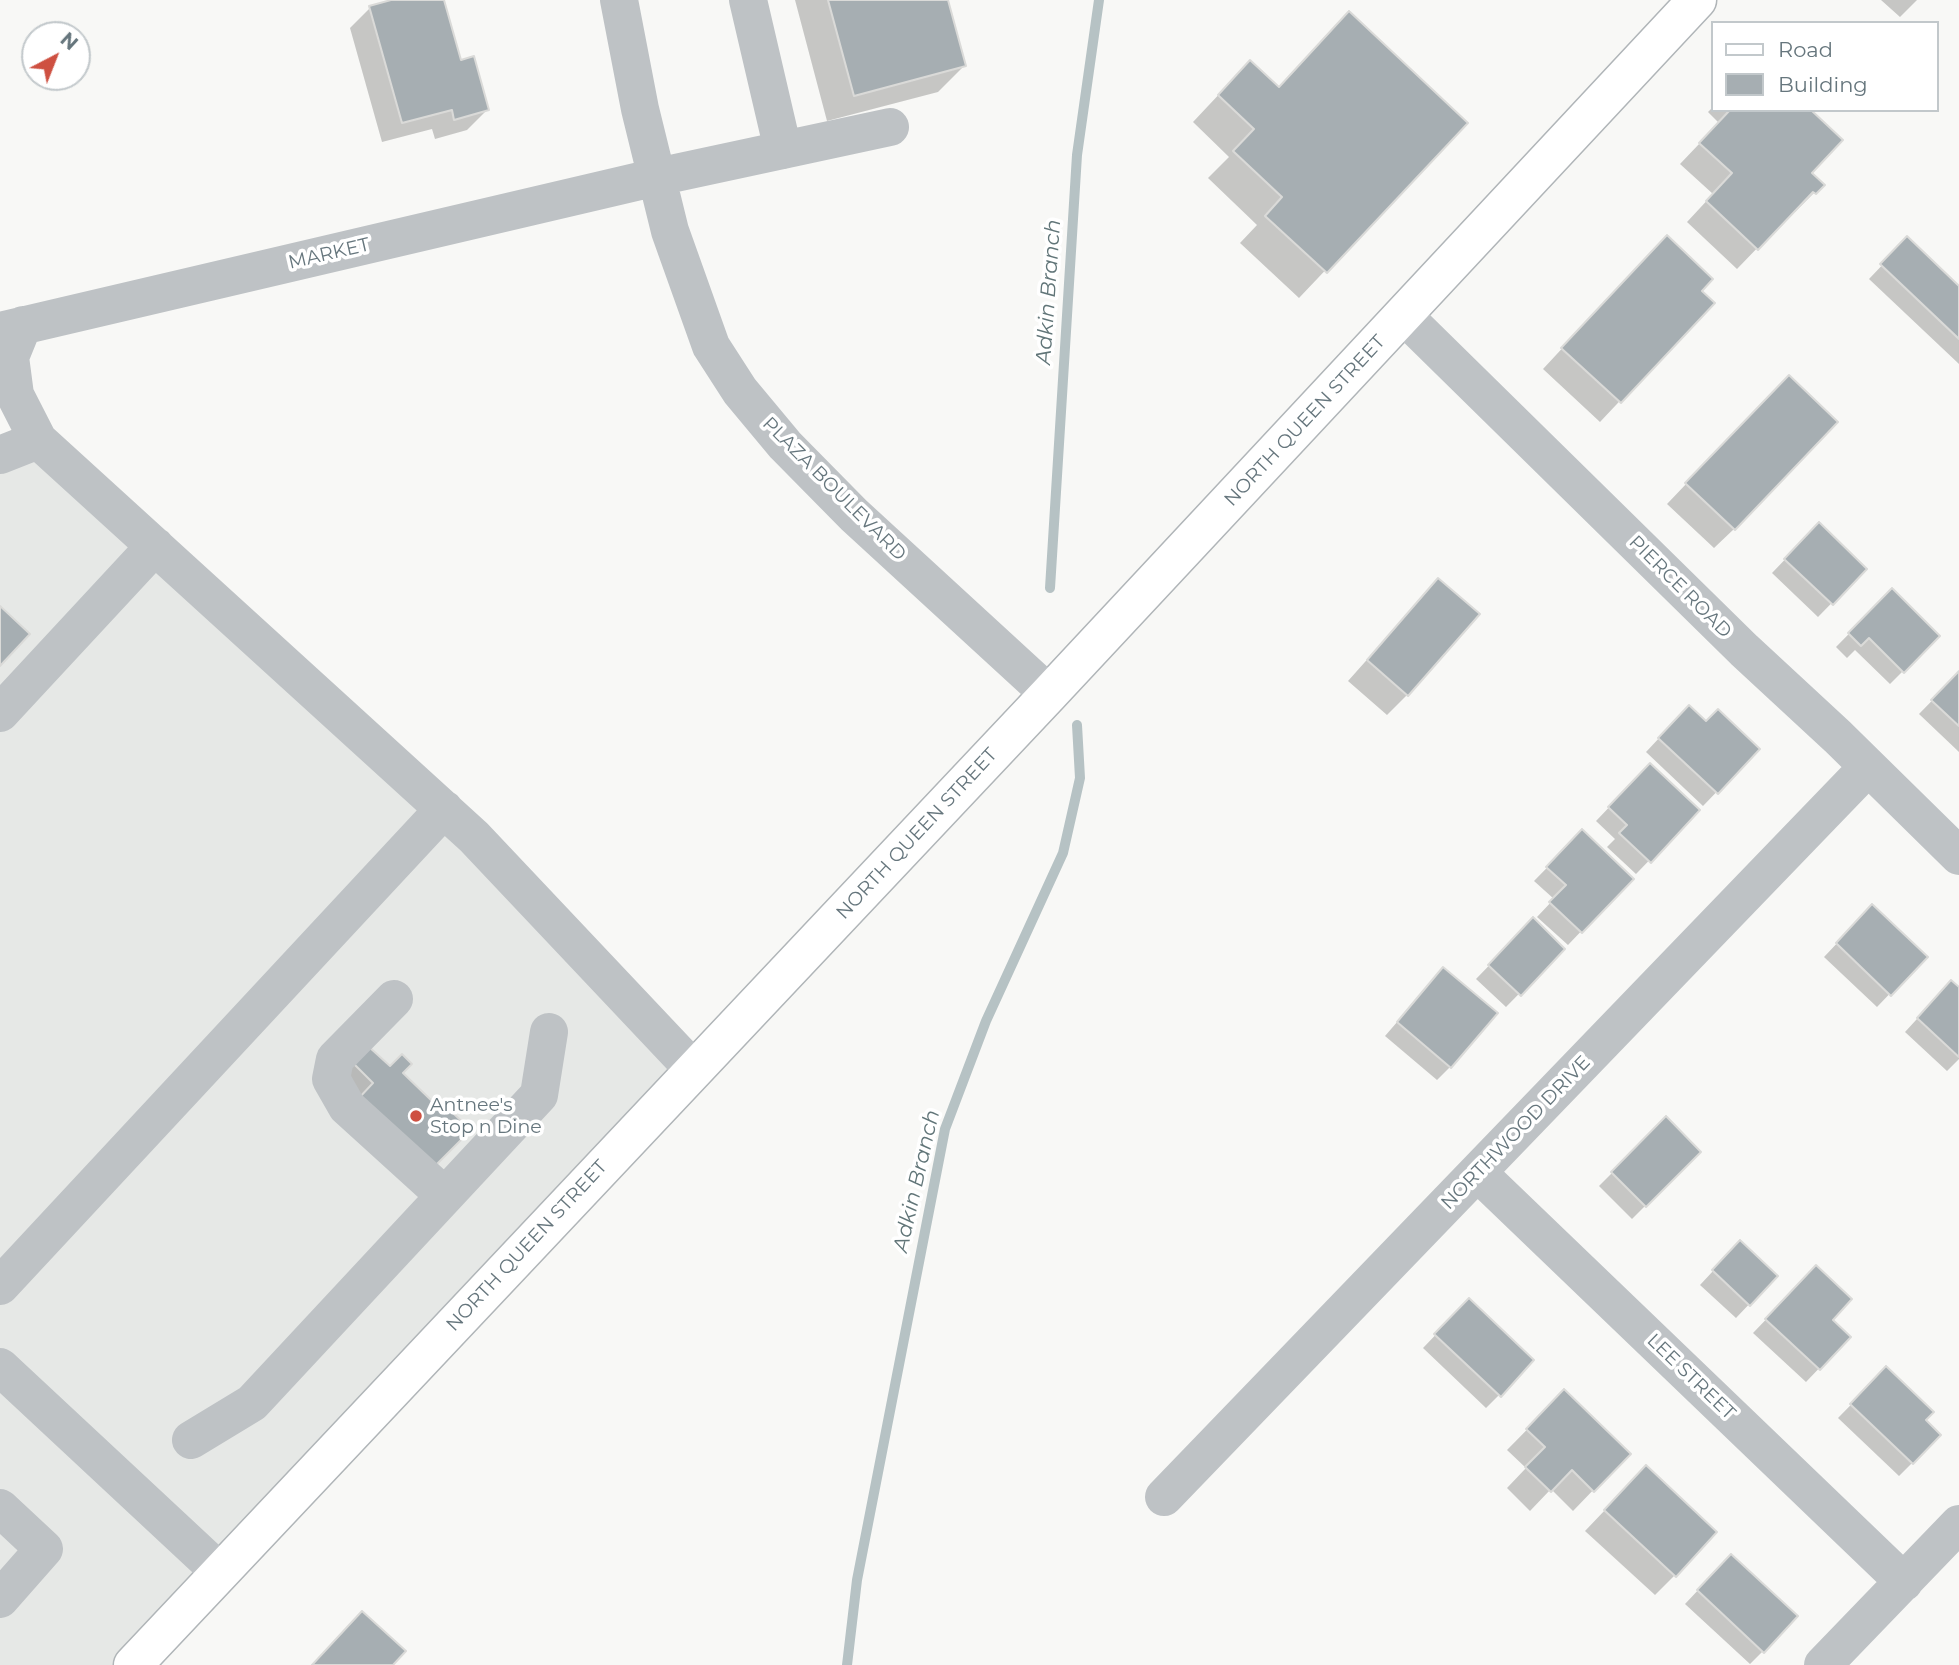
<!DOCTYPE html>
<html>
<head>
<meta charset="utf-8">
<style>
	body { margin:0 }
	#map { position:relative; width:1959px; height:1665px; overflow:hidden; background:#f8f8f6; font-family:Montserrat,sans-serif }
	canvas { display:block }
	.legend { position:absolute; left:1711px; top:21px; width:228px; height:91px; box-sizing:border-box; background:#fff; border:2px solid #c2c8cb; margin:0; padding:9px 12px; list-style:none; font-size:21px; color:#66767d }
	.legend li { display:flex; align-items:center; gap:14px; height:35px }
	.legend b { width:35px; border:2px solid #c2c8cb }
	.north { position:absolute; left:21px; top:21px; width:70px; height:70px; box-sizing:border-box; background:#fff; border:2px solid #c2c8cb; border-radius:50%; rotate:42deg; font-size:19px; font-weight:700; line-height:28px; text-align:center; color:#66767d }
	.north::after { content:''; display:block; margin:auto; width:24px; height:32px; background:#ce5041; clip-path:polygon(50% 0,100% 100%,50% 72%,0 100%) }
</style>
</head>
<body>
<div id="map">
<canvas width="1959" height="1665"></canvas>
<ul class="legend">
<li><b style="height:9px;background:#fff"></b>Road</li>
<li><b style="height:19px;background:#a6aeb2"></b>Building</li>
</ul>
<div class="north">N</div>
</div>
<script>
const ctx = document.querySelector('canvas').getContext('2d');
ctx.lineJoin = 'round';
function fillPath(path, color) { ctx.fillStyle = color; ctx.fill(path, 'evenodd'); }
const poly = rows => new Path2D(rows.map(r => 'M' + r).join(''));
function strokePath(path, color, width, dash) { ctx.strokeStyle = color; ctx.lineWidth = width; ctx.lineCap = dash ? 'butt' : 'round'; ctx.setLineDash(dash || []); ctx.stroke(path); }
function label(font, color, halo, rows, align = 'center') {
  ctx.font = font + ' Montserrat,sans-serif'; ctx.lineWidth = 7; ctx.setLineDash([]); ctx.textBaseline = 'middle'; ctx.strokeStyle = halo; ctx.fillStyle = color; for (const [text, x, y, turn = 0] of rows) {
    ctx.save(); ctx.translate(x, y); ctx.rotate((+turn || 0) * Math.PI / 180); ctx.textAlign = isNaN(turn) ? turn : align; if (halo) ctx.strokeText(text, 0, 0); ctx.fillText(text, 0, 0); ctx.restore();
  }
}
fillPath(poly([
	[38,440,694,1070,133,1665,0,1665,0,455]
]), '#e6e8e6');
fillPath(poly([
	[398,0,442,0,460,62,487,110,467,130,435,139,432,129,382,142,350,28,370,8],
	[795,0,946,0,964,66,938,92,827,121],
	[1881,0,1917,0,1900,17],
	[1323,40,1465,123,1299,298,1240,243,1257,225,1208,178,1229,157,1193,122,1224,89,1278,88],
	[1712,108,1712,110,1808,110,1810,173,1822,185,1795,212,1793,211,1737,269,1687,222,1713,194,1680,164,1719,123,1708,112],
	[1907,239,1959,288,1959,364,1869,279],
	[1647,257,1712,303,1600,422,1543,369],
	[1769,397,1734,529,1714,548,1667,504],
	[1819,524,1865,569,1818,617,1772,573],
	[1438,580,1407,695,1387,715,1348,681],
	[1892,590,1938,636,1890,684,1855,650,1847,658,1836,647],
	[1959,673,1959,752,1919,714],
	[1676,720,1706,723,1758,749,1703,806,1646,752],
	[1637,778,1698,810,1636,874,1607,847,1615,839,1596,821],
	[1582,832,1631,879,1568,945,1537,917,1554,899,1534,881],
	[1533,920,1563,949,1506,1007,1476,979],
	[1859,920,1925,957,1877,1007,1824,957],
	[1443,969,1450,1067,1437,1080,1385,1036],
	[1959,990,1959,1059,1947,1071,1905,1032,1938,996],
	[368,1048,390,1068,401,1073,411,1188,333,1083],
	[1666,1119,1699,1152,1632,1219,1599,1186],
	[1727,1256,1776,1276,1736,1318,1700,1285],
	[1803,1281,1830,1320,1849,1337,1806,1382,1753,1333],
	[1469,1300,1499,1395,1486,1408,1423,1348],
	[1886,1369,1924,1420,1912,1463,1899,1476,1838,1418],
	[1564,1392,1628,1454,1573,1511,1551,1489,1530,1511,1507,1488,1526,1468,1507,1450],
	[1626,1488,1675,1575,1655,1595,1585,1531],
	[1718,1569,1763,1651,1750,1664,1685,1604]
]), '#0003');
strokePath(poly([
	[1050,588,1077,155,1099,0],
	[847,1665,857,1580,945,1129,986,1021,1063,853,1080,778,1077,725]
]), '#b6c2c4', 10);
const building = poly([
	[391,0,444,0,461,60,474,56,489,110,454,120,452,110,402,123,369,6,391,0],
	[828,0,948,0,966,66,854,96,828,0],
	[1349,11,1468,123,1327,273,1265,216,1282,197,1233,151,1254,129,1218,95,1250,60,1279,87,1349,11],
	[1730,110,1811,110,1843,140,1812,173,1825,185,1816,194,1813,192,1758,250,1706,201,1732,173,1699,143,1730,110],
	[1667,235,1713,279,1702,291,1715,303,1621,403,1561,348,1667,235],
	[1907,236,1959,286,1959,339,1880,264,1907,236],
	[1789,375,1838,422,1735,530,1685,483,1789,375],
	[1819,522,1867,569,1833,605,1784,559,1819,522],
	[1438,578,1480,614,1408,696,1367,660,1438,578],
	[1892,588,1940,636,1904,673,1869,638,1861,646,1848,633,1892,588],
	[0,606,30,634,0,666,0,606],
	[1959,671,1959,726,1931,700,1959,671],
	[1689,705,1706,721,1718,709,1760,749,1718,794,1658,738,1689,705],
	[1650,763,1700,810,1651,863,1619,833,1627,825,1608,807,1650,763],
	[1582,829,1634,879,1582,933,1549,902,1566,885,1546,867,1582,829],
	[1872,904,1928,957,1891,996,1836,943,1872,904],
	[1533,917,1565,949,1521,996,1488,965,1533,917],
	[1443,967,1498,1013,1451,1068,1397,1022,1443,967],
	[1951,980,1959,987,1959,1057,1917,1018,1951,980],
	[368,1046,390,1066,402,1054,412,1064,403,1073,433,1102,437,1098,471,1130,432,1169,358,1099,373,1083,352,1062,368,1046],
	[1666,1116,1701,1152,1646,1207,1611,1172,1666,1116],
	[1740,1240,1778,1276,1750,1306,1712,1270,1740,1240],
	[1816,1265,1852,1299,1833,1320,1851,1337,1820,1370,1765,1319,1816,1265],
	[1469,1298,1534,1360,1501,1397,1434,1334,1469,1298],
	[1886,1366,1934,1412,1926,1420,1941,1435,1913,1464,1850,1404,1886,1366],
	[1564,1389,1631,1454,1594,1492,1572,1470,1551,1492,1525,1467,1545,1447,1526,1429,1564,1389],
	[1646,1465,1717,1532,1676,1577,1604,1510,1646,1465],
	[1731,1554,1798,1616,1764,1653,1697,1590,1731,1554],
	[362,1611,406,1651,393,1665,312,1665,362,1611]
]);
fillPath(building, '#a6aeb2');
strokePath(building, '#dadad8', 2);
const major = poly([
	[133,1665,1049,694,1697,0]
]);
strokePath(major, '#b0b5b8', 41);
strokePath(poly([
	[619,0,640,109,670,231,711,346,740,391,785,445,854,515,1049,694],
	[748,0,783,150],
	[1404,316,1744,650,1838,737,1959,856],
	[23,325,10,357,15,395,38,440,474,837,694,1070],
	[0,331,657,177,890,127],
	[0,455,38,440],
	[0,713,155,546],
	[394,999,335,1059,331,1079,347,1107,445,1196],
	[1478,1173,1904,1582],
	[0,1286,444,809],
	[0,1367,220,1572],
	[191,1440,252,1403,539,1095,549,1032],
	[1164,1497,1867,768],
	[0,1508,44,1549,0,1599],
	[1823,1665,1959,1524]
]), '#bec2c5', 38);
strokePath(major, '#fff', 38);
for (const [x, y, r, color] of [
	[416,1116,7,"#ce5041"]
]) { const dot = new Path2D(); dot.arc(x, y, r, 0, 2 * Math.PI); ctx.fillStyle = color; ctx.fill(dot); strokePath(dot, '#fff', 2.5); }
label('19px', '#66767d', '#fff', [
	["MARKET",329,254,-13],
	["NORTH QUEEN STREET",1305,421,-47],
	["PLAZA BOULEVARD",834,489,45],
	["PIERCE ROAD",1680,587,45],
	["NORTH QUEEN STREET",917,834,-47],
	["NORTHWOOD DRIVE",1516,1133,-46],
	["NORTH QUEEN STREET",527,1246,-47],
	["LEE STREET",1691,1377,44]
]);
label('19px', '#66767d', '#fff', [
	["Antnee's",430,1105],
	["Stop n Dine",430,1127]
], 'left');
label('italic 21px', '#617578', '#fff', [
	["Adkin Branch",1049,292,-86],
	["Adkin Branch",917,1181,-77]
]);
</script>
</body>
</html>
